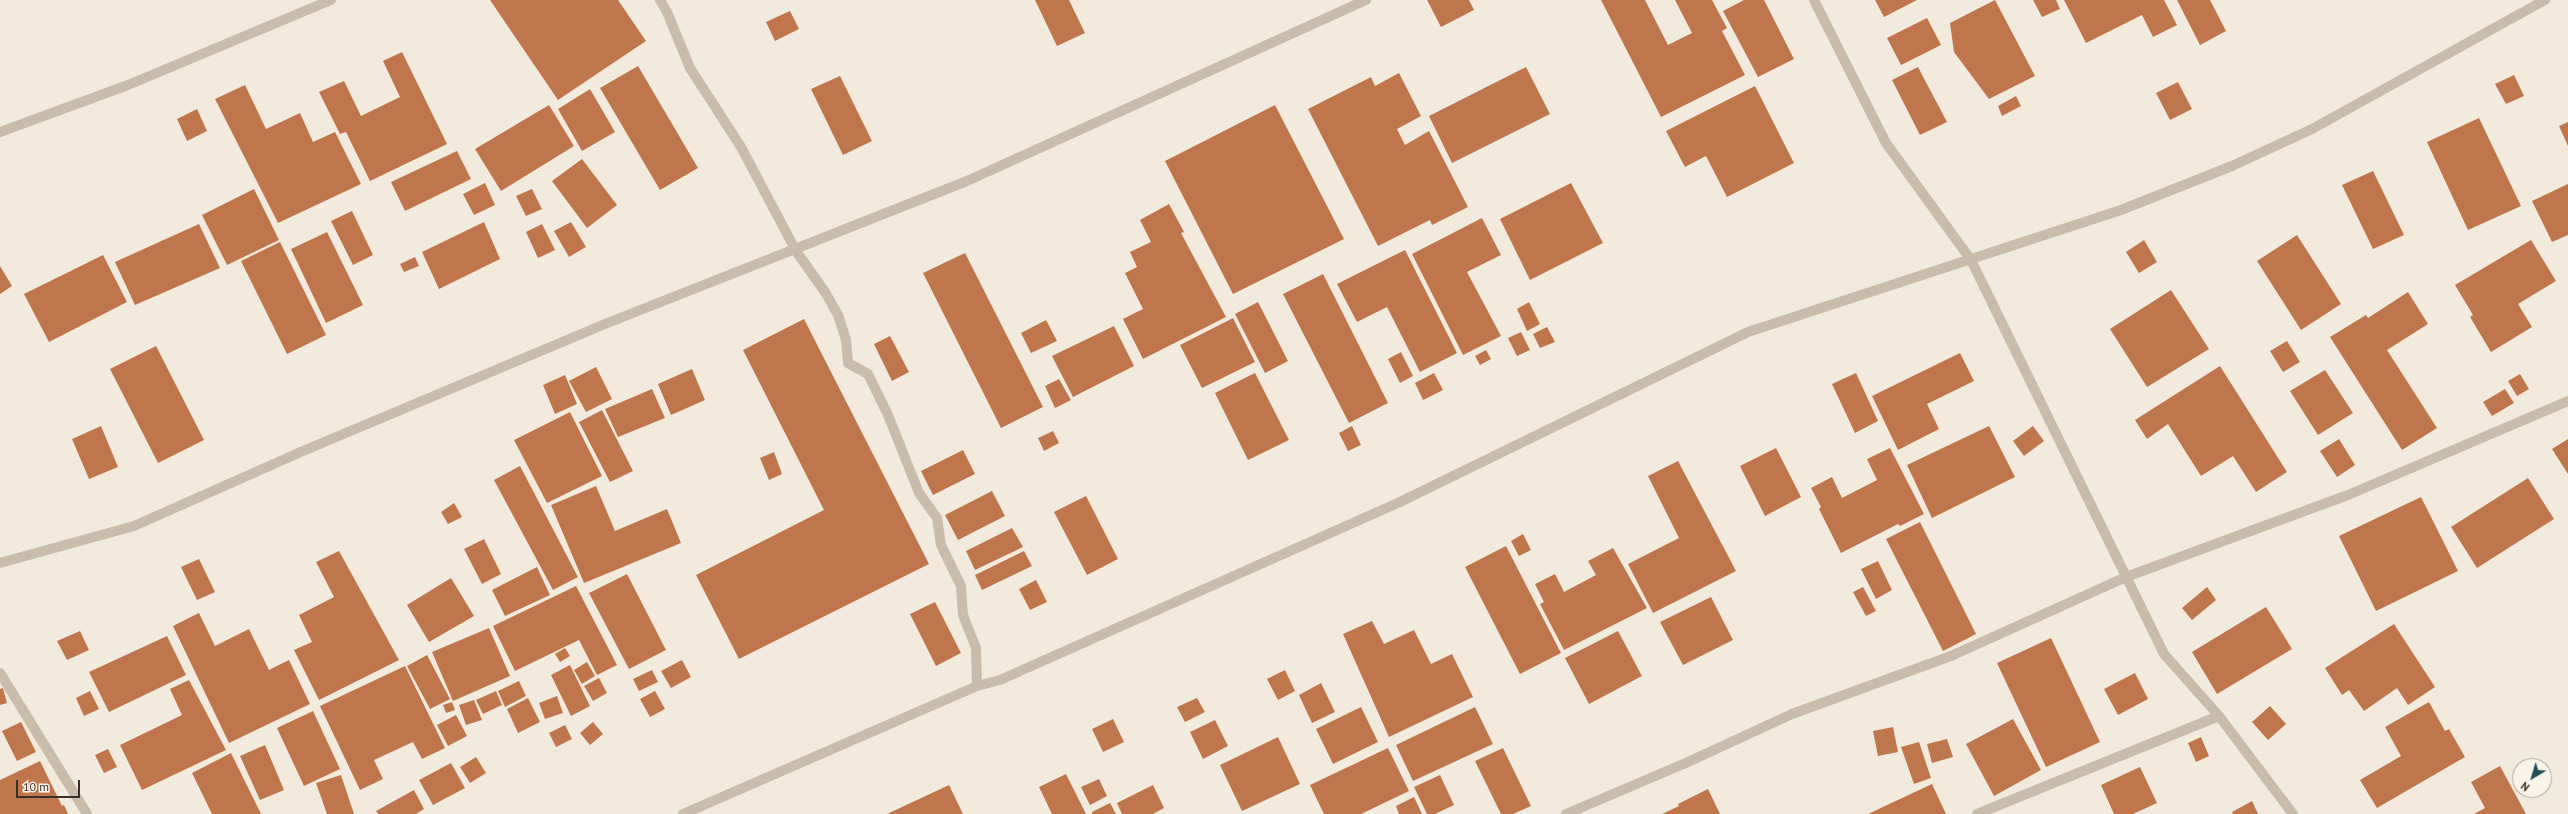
<!DOCTYPE html>
<html>
<head>
<meta charset="utf-8">
<style>
	body { margin:0 }
	#map { position:relative; width:2568px; height:814px; overflow:hidden; background:#f1eadd; font-family:"PT Sans",sans-serif }
	canvas { display:block }
	.north { position:absolute; left:2512px; top:758px; width:40px; height:40px; box-sizing:border-box; background:#f9f4ea; border:1px solid #aba59d; border-radius:50%; rotate:218deg; font-size:11px; font-weight:700; line-height:16px; text-align:center; color:#372f29 }
	.north::after { content:''; display:block; margin:auto; width:14px; height:18px; background:#204c56; clip-path:polygon(50% 0,100% 100%,50% 72%,0 100%) }
	.scale { position:absolute; left:16px; top:780px; width:64px; height:18px; box-sizing:border-box; border:2px solid #372f29; border-top:0; padding-left:5px; font-size:12px; line-height:14px; white-space:nowrap; color:#372f29; -webkit-text-stroke:3px #f9f4ea; paint-order:stroke }
</style>
</head>
<body>
<div id="map">
<canvas width="2568" height="814"></canvas>
<div class="north">N</div>
<div class="scale">10 m</div>
</div>
<script>
const ctx = document.querySelector('canvas').getContext('2d');
ctx.lineJoin = 'round';
function fillPath(path, color) { ctx.fillStyle = color; ctx.fill(path, 'evenodd'); }
const poly = rows => new Path2D(rows.map(r => 'M' + r).join(''));
function strokePath(path, color, width, dash) { ctx.strokeStyle = color; ctx.lineWidth = width; ctx.lineCap = dash ? 'butt' : 'round'; ctx.setLineDash(dash || []); ctx.stroke(path); }
fillPath(poly([
	[490,0,618,0,646,41,558,100],
	[1035,0,1069,0,1085,33,1057,46],
	[1427,0,1469,0,1474,10,1441,27],
	[1601,0,1645,0,1668,45,1692,33,1675,0,1712,0,1727,28,1722,31,1745,75,1661,117],
	[1744,0,1764,0,1794,59,1758,77,1723,11],
	[1875,0,1917,0,1884,17],
	[1995,0,2035,76,1989,99,1954,52,1950,23],
	[2033,0,2056,0,2060,9,2042,17],
	[2064,0,2164,0,2177,25,2153,37,2142,15,2086,43],
	[2177,0,2210,0,2226,31,2200,45],
	[790,11,799,29,775,41,766,22],
	[1927,18,1941,45,1901,65,1887,38],
	[402,52,447,144,370,181,346,132,340,134,319,92,344,81,361,116,400,97,383,61],
	[638,66,698,168,660,190,600,88],
	[1526,67,1550,114,1452,163,1429,116],
	[1918,67,1947,122,1920,135,1892,80],
	[1399,73,1421,116,1397,129,1405,145,1429,131,1468,207,1432,225,1430,220,1378,246,1308,109,1371,77,1375,86],
	[2514,75,2524,96,2506,104,2495,84],
	[840,76,872,141,843,155,811,89],
	[2178,82,2192,109,2170,120,2156,93],
	[245,85,266,129,300,113,313,142,335,132,361,184,278,223,215,99],
	[1755,86,1794,163,1727,197,1706,156,1685,167,1666,131],
	[590,89,615,132,582,151,558,109],
	[2016,96,2021,106,2002,116,1998,106],
	[549,105,574,146,501,191,475,149],
	[1275,105,1344,239,1233,294,1165,161],
	[197,109,207,131,187,141,177,119],
	[2479,118,2521,206,2468,230,2427,142],
	[2568,122,2568,146,2559,126],
	[457,151,471,179,405,211,391,182],
	[582,159,617,205,587,228,552,181],
	[2373,171,2404,235,2373,249,2342,185],
	[485,183,495,205,474,215,463,194],
	[1571,183,1603,243,1530,280,1500,219],
	[2568,184,2568,235,2552,242,2532,201],
	[254,189,279,240,227,265,202,215],
	[532,189,542,209,526,216,516,196],
	[1169,204,1184,232,1181,233,1226,317,1143,359,1123,319,1143,309,1125,273,1137,267,1130,252,1151,242,1140,220],
	[352,211,373,255,353,265,331,221],
	[1482,218,1501,255,1467,272,1501,336,1463,355,1412,254],
	[484,222,500,259,439,289,422,252],
	[571,222,586,247,569,257,554,231],
	[199,224,220,268,135,305,115,262],
	[542,224,555,250,538,258,526,232],
	[327,232,363,305,326,323,291,249],
	[2297,235,2341,304,2301,330,2257,261],
	[2144,240,2157,262,2139,273,2126,252],
	[2531,240,2556,281,2518,304,2532,327,2491,352,2470,317,2473,315,2455,285],
	[280,242,326,335,287,354,241,261],
	[1405,250,1457,353,1420,372,1387,307,1357,322,1337,284],
	[965,253,1043,407,1001,428,923,273],
	[103,255,127,302,49,342,24,294],
	[415,257,419,266,404,272,400,264],
	[0,266,12,286,0,294],
	[1323,274,1388,403,1349,423,1283,294],
	[2171,290,2209,349,2147,387,2110,329],
	[2408,292,2428,324,2387,350,2437,428,2402,450,2330,337,2366,315,2368,318],
	[1258,302,1288,361,1265,373,1235,314],
	[1529,302,1540,324,1527,331,1517,309],
	[1233,318,1255,362,1202,388,1180,345],
	[804,319,929,564,739,659,696,575,824,510,743,350],
	[1046,320,1057,341,1031,353,1021,333],
	[1114,326,1134,366,1073,397,1052,356],
	[1547,327,1555,342,1540,348,1533,334],
	[1521,332,1530,350,1517,356,1508,338],
	[890,336,909,372,892,381,874,344],
	[2287,341,2300,362,2283,372,2270,351],
	[156,346,204,440,158,463,110,369],
	[1486,350,1491,359,1480,365,1475,356],
	[1401,352,1413,376,1400,383,1388,359],
	[1960,353,1974,381,1927,404,1939,429,1898,450,1872,396],
	[2220,366,2287,472,2256,492,2233,456,2201,476,2168,424,2147,439,2135,420],
	[596,367,612,399,586,412,569,381],
	[692,369,705,400,671,415,658,384],
	[2325,370,2353,413,2318,435,2290,391],
	[1255,373,1289,440,1248,460,1215,393],
	[1434,373,1443,390,1423,400,1415,383],
	[1856,373,1878,421,1855,433,1832,384],
	[2520,374,2529,389,2517,396,2508,381],
	[565,375,577,404,555,414,543,385],
	[1059,379,1071,400,1055,408,1045,386],
	[652,389,665,418,618,437,605,409],
	[2505,389,2514,403,2492,416,2483,402],
	[602,410,633,471,610,482,579,422],
	[570,412,602,476,547,503,514,440],
	[101,426,118,467,89,479,72,439],
	[1352,426,1361,445,1348,451,1339,433],
	[1989,426,2015,477,1932,518,1907,465],
	[2033,426,2044,441,2024,456,2013,441],
	[1053,431,1059,443,1044,451,1038,438],
	[2339,439,2355,465,2337,477,2320,451],
	[2568,439,2568,474,2552,449],
	[1776,448,1801,497,1765,516,1740,466],
	[1890,448,1924,514,1900,526,1898,524,1841,553,1819,509,1821,507,1811,488,1832,477,1842,498,1877,480,1867,459],
	[963,450,975,474,933,495,921,471],
	[774,452,782,474,769,480,760,458],
	[1678,461,1736,571,1653,613,1628,564,1679,538,1648,476],
	[520,466,578,577,553,590,494,480],
	[2528,478,2554,519,2477,568,2451,527],
	[596,486,615,531,667,509,681,543,584,583,551,505],
	[992,491,1005,516,958,540,945,515],
	[1086,496,1118,559,1087,575,1054,512],
	[2421,497,2458,571,2376,611,2339,536],
	[454,503,462,517,448,524,441,512],
	[1920,522,1976,634,1943,651,1886,539],
	[1012,528,1023,547,975,570,966,551],
	[1523,534,1531,550,1519,556,1511,541],
	[484,539,501,574,482,584,464,549],
	[1506,546,1561,653,1520,674,1465,567],
	[1613,548,1647,608,1564,650,1540,604,1544,602,1535,584,1555,574,1564,592,1596,575,1588,561],
	[339,551,399,660,319,700,294,650,312,642,299,615,334,597,316,562],
	[1024,551,1032,566,982,590,975,575],
	[199,559,215,592,197,600,181,567],
	[1878,561,1892,590,1876,599,1861,569],
	[537,567,550,595,505,616,492,590],
	[627,574,666,650,629,669,589,593],
	[451,578,474,616,429,642,407,605],
	[1036,580,1047,602,1030,610,1019,589],
	[576,586,617,665,597,675,579,640,515,671,493,626],
	[1863,587,1876,611,1866,616,1853,592],
	[2207,587,2216,600,2192,620,2182,608],
	[1711,597,1733,640,1683,665,1660,622],
	[935,602,961,653,936,666,910,614],
	[2266,607,2292,649,2217,694,2192,652],
	[199,613,215,646,249,629,269,670,289,660,310,704,229,743,173,626],
	[1372,621,1384,644,1414,630,1431,664,1452,654,1473,697,1389,737,1343,634],
	[2394,624,2435,687,2408,705,2397,688,2364,711,2349,690,2342,695,2325,668],
	[489,628,510,676,453,701,432,652],
	[80,631,89,650,67,660,57,641],
	[1618,631,1642,676,1589,704,1565,658],
	[167,636,186,675,109,712,89,672],
	[2051,638,2100,742,2046,767,1997,663],
	[565,648,570,656,560,662,555,654],
	[427,655,450,699,430,709,407,666],
	[682,660,691,677,671,688,661,671],
	[587,662,595,676,582,684,574,670],
	[570,665,590,706,571,716,551,675],
	[405,666,445,748,422,759,413,742,374,760,383,779,360,790,320,706],
	[652,670,658,682,639,691,633,679],
	[1285,670,1295,691,1278,700,1267,679],
	[2135,673,2148,699,2118,715,2104,689],
	[599,678,607,693,593,701,584,686],
	[189,680,226,750,142,790,120,745,182,715,170,689],
	[519,681,526,696,505,707,498,691],
	[1321,683,1335,712,1312,723,1299,695],
	[3,688,7,703,0,705,0,689],
	[90,691,99,709,84,716,76,698],
	[496,691,502,705,483,714,476,700],
	[655,691,665,709,650,717,640,699],
	[557,696,563,713,545,719,539,703],
	[528,698,540,722,518,733,507,709],
	[1197,698,1205,712,1185,722,1177,707],
	[474,700,482,720,466,725,459,705],
	[452,702,455,710,446,713,443,705],
	[2429,702,2445,731,2449,729,2465,757,2377,808,2360,780,2401,756,2385,727],
	[2270,706,2286,724,2268,740,2252,722],
	[1361,707,1378,742,1333,764,1316,729],
	[1475,707,1493,744,1413,781,1396,745],
	[313,711,340,769,304,786,277,728],
	[456,715,467,736,448,746,437,725],
	[1113,719,1124,742,1103,752,1092,729],
	[2013,719,2041,770,1994,796,1966,744],
	[1215,720,1228,746,1203,759,1190,732],
	[21,722,36,752,17,761,2,731],
	[593,722,603,734,590,745,580,733],
	[565,725,572,739,556,747,549,733],
	[1893,727,1898,752,1878,756,1873,731],
	[1278,737,1300,784,1242,811,1220,765],
	[2201,737,2209,756,2196,762,2188,743],
	[1947,739,1953,757,1932,763,1927,744],
	[1919,742,1931,778,1914,784,1901,747],
	[265,745,284,790,260,800,240,756],
	[1388,748,1409,791,1361,814,1324,814,1310,785],
	[1503,748,1531,806,1513,814,1501,814,1475,761],
	[108,749,117,767,104,773,95,755],
	[231,753,261,814,212,814,192,773],
	[476,757,486,773,470,783,460,767],
	[40,761,62,806,47,813,64,805,68,814,0,814,0,780],
	[451,763,465,788,433,805,419,780],
	[2500,766,2526,814,2474,814,2485,808,2471,782],
	[2140,767,2157,803,2133,814,2114,814,2101,785],
	[1066,774,1086,814,1052,814,1039,787],
	[341,775,354,814,327,814,316,783],
	[1440,775,1454,805,1435,814,1427,814,1414,787],
	[1099,779,1107,796,1090,805,1081,787],
	[1932,784,1946,814,1868,814],
	[949,785,963,814,887,814],
	[1153,785,1164,808,1153,814,1122,814,1117,803],
	[1708,789,1720,814,1662,814,1679,806,1678,804],
	[414,790,424,809,416,814,378,814,376,811],
	[1414,797,1422,814,1399,814,1396,806],
	[2252,801,2258,814,2233,814,2232,812],
	[1110,803,1116,814,1092,814,1092,812]
]), '#c0764c');
strokePath(poly([
	[660,0,667,12,690,68,741,147,796,251,825,292,838,315,846,340,848,363,868,374,888,415,919,493,937,518,941,545,961,586,963,615,976,648,977,686],
	[1814,0,1886,143,1971,260,2164,654,2219,716,2293,814],
	[0,132,128,85,331,0],
	[0,563,134,526,303,451,605,324,967,181,1366,0],
	[0,673,87,814],
	[683,814,977,686,1000,680,1400,502,1748,332,2121,210,2232,166,2312,129,2545,0],
	[1566,814,1688,762,1792,714,1951,656,2126,577,2348,495,2568,401],
	[1977,814,2219,716]
]), '#c9bcaa', 10);
</script>
</body>
</html>
